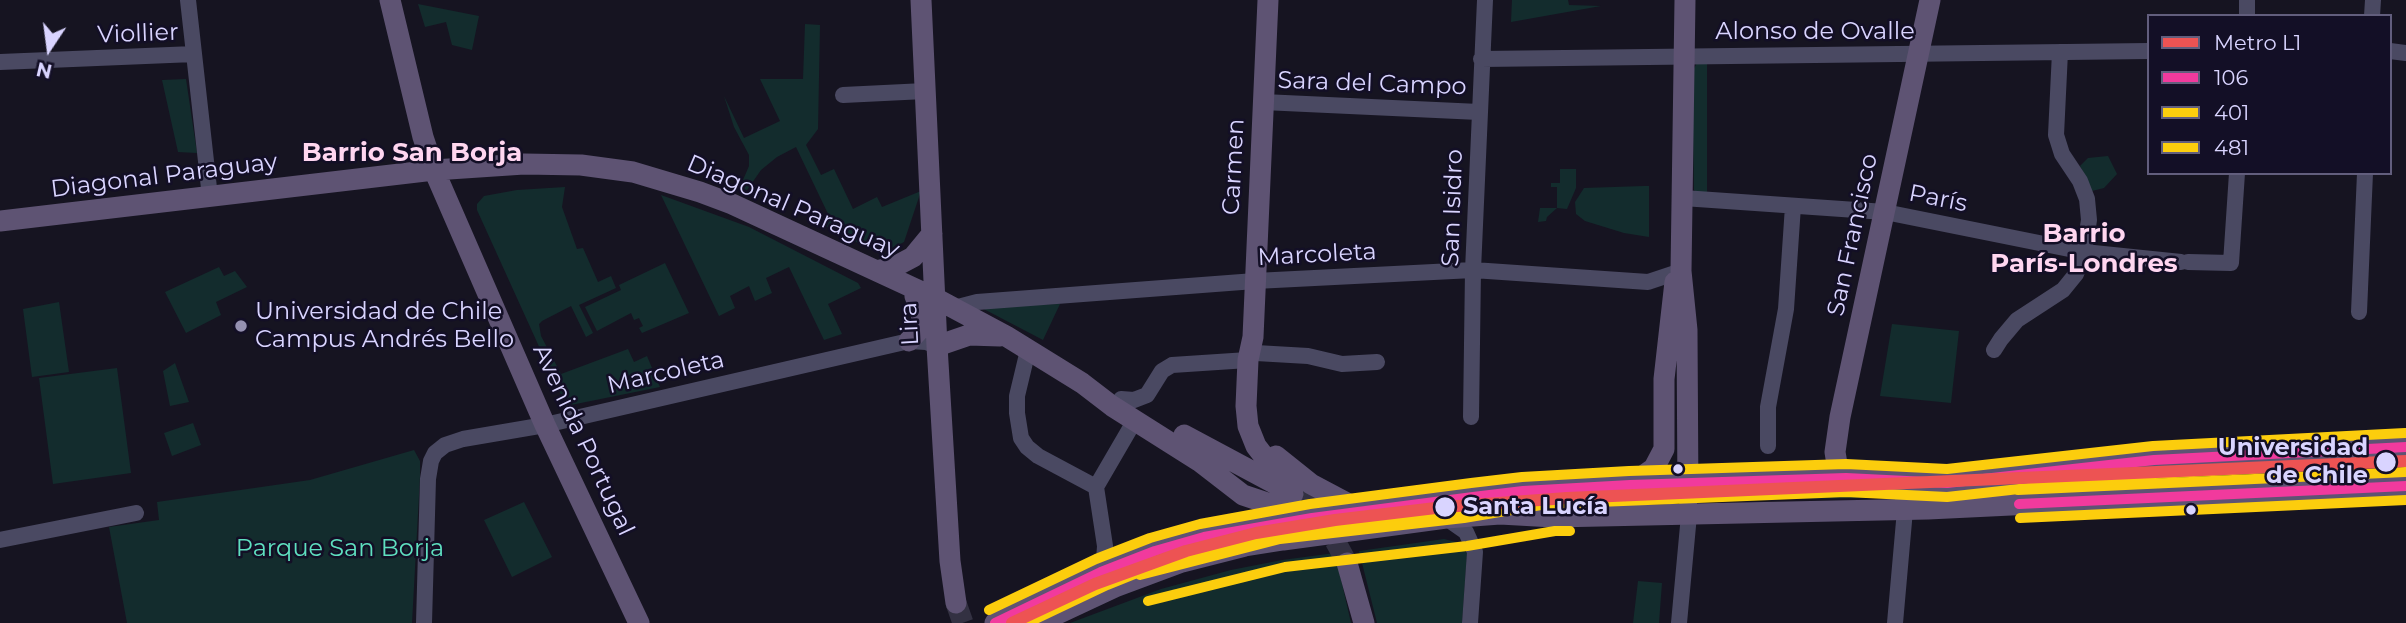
<!DOCTYPE html>
<html>
<head>
<meta charset="utf-8">
<style>
	body { margin:0 }
	#map { position:relative; width:2406px; height:623px; overflow:hidden; background:#161421; font-family:Montserrat,sans-serif }
	canvas { display:block }
	.legend { position:absolute; left:2147px; top:14px; width:245px; height:161px; box-sizing:border-box; background:#130f26; border:2px solid #625e7d; margin:0; padding:9px 12px; list-style:none; font-size:21px; color:#d9d4ff }
	.legend li { display:flex; align-items:center; gap:14px; height:35px }
	.legend b { width:35px; border:2px solid #625e7d }
	.north { position:absolute; left:14px; top:14px; width:70px; height:70px; -webkit-text-stroke:5px #130f26; paint-order:stroke; rotate:193deg; font-size:19px; font-weight:700; line-height:28px; text-align:center; color:#d9d4ff }
	.north::after { content:''; display:block; margin:auto; width:24px; height:32px; background:#d9d4ff; clip-path:polygon(50% 0,100% 100%,50% 72%,0 100%) }
</style>
</head>
<body>
<div id="map">
<canvas width="2406" height="623"></canvas>
<ul class="legend">
<li><b style="height:9px;background:#ed5353"></b>Metro L1</li>
<li><b style="height:9px;background:#f13a9d"></b>106</li>
<li><b style="height:9px;background:#fccd0d"></b>401</li>
<li><b style="height:9px;background:#fccd0d"></b>481</li>
</ul>
<div class="north">N</div>
</div>
<script>
const ctx = document.querySelector('canvas').getContext('2d');
ctx.lineJoin = 'round';
function fillPath(path, color) { ctx.fillStyle = color; ctx.fill(path, 'evenodd'); }
const poly = rows => new Path2D(rows.map(r => 'M' + r).join(''));
function strokePath(path, color, width, dash) { ctx.strokeStyle = color; ctx.lineWidth = width; ctx.lineCap = dash ? 'butt' : 'round'; ctx.setLineDash(dash || []); ctx.stroke(path); }
function label(font, color, halo, rows, align = 'center') {
  ctx.font = font + ' Montserrat,sans-serif'; ctx.lineWidth = 5; ctx.setLineDash([]); ctx.textBaseline = 'middle'; ctx.strokeStyle = halo; ctx.fillStyle = color; for (const [text, x, y, turn = 0] of rows) {
    ctx.save(); ctx.translate(x, y); ctx.rotate((+turn || 0) * Math.PI / 180); ctx.textAlign = isNaN(turn) ? turn : align; if (halo) ctx.strokeText(text, 0, 0); ctx.fillText(text, 0, 0); ctx.restore();
  }
}
fillPath(poly([
	[1512,0,1568,0,1569,5,1601,6,1511,22],
	[418,4,479,16,472,50,452,45,446,22,425,27],
	[805,24,820,25,818,129,806,145,821,175,834,169,853,209,877,197,882,207,921,191,904,242,892,248,881,251,870,249,819,223,826,225,830,218,796,147,777,157,761,170,747,190,740,187,749,166,749,155,734,127,724,96,744,138,780,121,760,79,803,79],
	[1707,61,1707,194,1696,192,1694,190,1693,130,1693,70,1697,63],
	[186,79,197,153,178,152,162,80],
	[2108,156,2117,174,2104,188,2092,191,2080,166,2088,158],
	[1560,169,1576,169,1576,188,1567,209,1557,208,1547,217,1546,221,1538,222,1540,208,1557,208,1557,187,1551,187,1551,183,1560,183],
	[1644,186,1649,186,1649,237,1624,233,1585,221,1576,214,1575,202,1584,188],
	[565,187,562,207,577,249,583,248,598,282,611,276,616,288,579,305,593,333,586,337,571,306,542,321,539,324,541,336,561,374,628,349,634,362,647,356,660,387,566,406,477,210,477,204,484,196,517,190],
	[661,195,749,227,858,283,861,288,828,304,842,334,824,340,789,267,766,278,772,293,755,301,749,286,730,296,735,308,719,316],
	[665,263,689,313,642,333,639,328,643,326,639,318,634,320,631,313,597,331,585,307,621,290,619,285],
	[219,267,224,276,235,271,247,287,216,302,221,315,186,333,165,292],
	[59,302,69,372,32,377,23,309],
	[1060,304,1043,340,978,306],
	[1892,324,1959,331,1951,403,1880,396],
	[175,363,189,402,170,406,163,371],
	[117,368,131,473,53,484,39,378],
	[193,423,201,445,172,456,164,433],
	[414,450,420,461,420,477,412,623,127,623,109,527,159,520,157,502,310,480],
	[2406,458,2406,472,2186,483,2124,488,2120,486,2118,476,2122,473,2192,468],
	[2090,476,2093,478,2094,491,1918,497,1919,495,1975,492],
	[1827,492,1869,493,1875,498,1702,500,1704,494],
	[524,502,552,557,512,577,484,520],
	[1444,539,1460,543,1467,554,1462,623,1377,623,1359,551],
	[1335,553,1351,623,1070,623,1161,589,1231,570,1282,560],
	[1638,581,1662,583,1659,623,1633,623]
]), '#132c2d');
strokePath(poly([
	[1295,495,1312,508,1327,526,1347,563],
	[956,603,963,623]
]), '#333142', 21, [21, 10]);
strokePath(poly([
	[188,0,210,197],
	[2247,16,2247,0],
	[2372,16,2373,0],
	[2390,51,2406,53],
	[1481,59,2149,51],
	[0,62,194,54],
	[843,95,925,91],
	[1263,102,1479,112],
	[1683,198,1885,212,2084,252,2181,262],
	[2188,262,2231,263,2237,173],
	[954,308,977,302,1255,281,1394,274,1473,270,1648,282,1681,271],
	[2359,312,2365,173],
	[1028,350,1017,396,1017,413,1021,438,1027,447,1038,456,1096,487],
	[1994,350,2001,339,2017,320,2063,290,2076,274,2084,252,2089,220,2087,199,2080,181,2062,154,2056,135,2060,52],
	[1256,353,1308,356,1342,364,1377,362],
	[1121,399,1134,400,1147,395,1162,371,1172,365,1248,360],
	[1471,417,1473,270,1485,0],
	[1768,446,1768,407,1786,309,1793,206],
	[1893,480,1902,492,1905,510,1895,623],
	[1446,518,1466,532,1475,552,1470,623],
	[0,540,136,513],
	[1101,572,1104,560,1105,546,1096,487,1135,420],
	[424,623,428,479,431,461,435,453,445,445,463,439,545,425,909,341,926,342,937,346],
	[1679,623,1689,515]
]), '#4a4962', 16);
strokePath(poly([
	[390,0,423,137,434,170,545,425,639,623],
	[921,0,937,346,950,561,956,603],
	[1268,0,1253,337,1248,360,1246,406,1248,426,1256,446,1293,494],
	[1685,0,1681,271,1687,330,1688,498],
	[0,221,434,170,524,164,581,165,633,172,700,192,732,204,935,298,1006,336,1082,383,1112,406,1199,461,1243,495,1306,516],
	[877,271,896,266,913,257,932,234],
	[909,341,918,331,922,321,921,311,915,296],
	[937,346,969,335,1000,336],
	[1184,435,1285,489],
	[1276,456,1311,484,1360,510],
	[1846,478,1837,464,1835,452,1840,417,1930,0],
	[1630,485,1654,468,1664,449,1664,379,1675,282],
	[1347,563,1364,623],
	[995,623,1101,572,1155,551,1204,537,1312,518,1473,497,1523,491,1630,485,1846,478,1947,483,2154,460,2406,447],
	[1038,623,1115,587,1182,562,1245,546,1283,540,1446,518,1500,514,1554,517,1928,509,2406,486]
]), '#5e5373', 21);
strokePath(poly([
	[2019,504,2406,486],
	[995,623,1101,572,1155,551,1204,537,1312,518,1473,497,1523,491,1630,485,1846,478,1947,483,2154,460,2406,447]
]), '#f13a9d', 10);
strokePath(poly([
	[2020,518,2406,500],
	[1148,601,1285,567,1467,546,1555,531,1570,531],
	[1027,623,1107,585,1159,564,1207,551,1314,532,1524,505,1846,492,1947,497,2155,474,2406,461]
]), '#fccd0d', 10);
strokePath(poly([
	[2018,490,2405,472],
	[1140,575,1280,539,1464,518,1553,503,1570,503],
	[989,610,1096,559,1150,538,1200,524,1310,504,1471,483,1522,477,1629,471,1846,464,1947,469,2153,446,2405,433]
]), '#fccd0d', 10);
strokePath(poly([
	[1012,623,1095,584,1186,551,1256,533,1335,520,1444,507,1567,498,2406,461]
]), '#ed5353', 12);
for (const [x, y, r, color] of [
	[241,326,7,"#9591b1"],
	[2386,462,11,"#d9d4ff"],
	[1678,469,6,"#d9d4ff"],
	[1445,507,11,"#d9d4ff"],
	[2191,510,6,"#d9d4ff"]
]) { const dot = new Path2D(); dot.arc(x, y, r, 0, 2 * Math.PI); ctx.fillStyle = color; ctx.fill(dot); strokePath(dot, '#130f26', 2.5); }
label('24px', '#d9d4ff', '#130f26', [
	["Alonso de Ovalle",1815,32],
	["Viollier",138,34,-2],
	["Sara del Campo",1372,84,2],
	["Carmen",1234,167,-87],
	["Diagonal Paraguay",164,176,-7],
	["París",1938,199,11],
	["Diagonal Paraguay",793,207,23],
	["San Isidro",1453,208,-88],
	["San Francisco",1853,235,-78],
	["Marcoleta",1317,255,-3],
	["Lira",910,324,-93],
	["Marcoleta",666,373,-13],
	["Avenida Portugal",583,440,65]
]);
label('24px', '#d9d4ff', '#130f26', [
	["Universidad de Chile",255,312],
	["Campus Andrés Bello",255,340]
], 'left');
label('bold 24px', '#d9d4ff', '#130f26', [
	["Universidad",2368,448],
	["de Chile",2368,476],
	["Santa Lucía",1463,507,"left"]
], 'right');
label('24px', '#5fe0c0', '#130f26', [
	["Parque San Borja",340,549]
]);
label('bold 26px', '#ffd6f0', '#130f26', [
	["Barrio San Borja",412,153],
	["Barrio",2084,234],
	["París-Londres",2084,264]
]);
</script>
</body>
</html>
